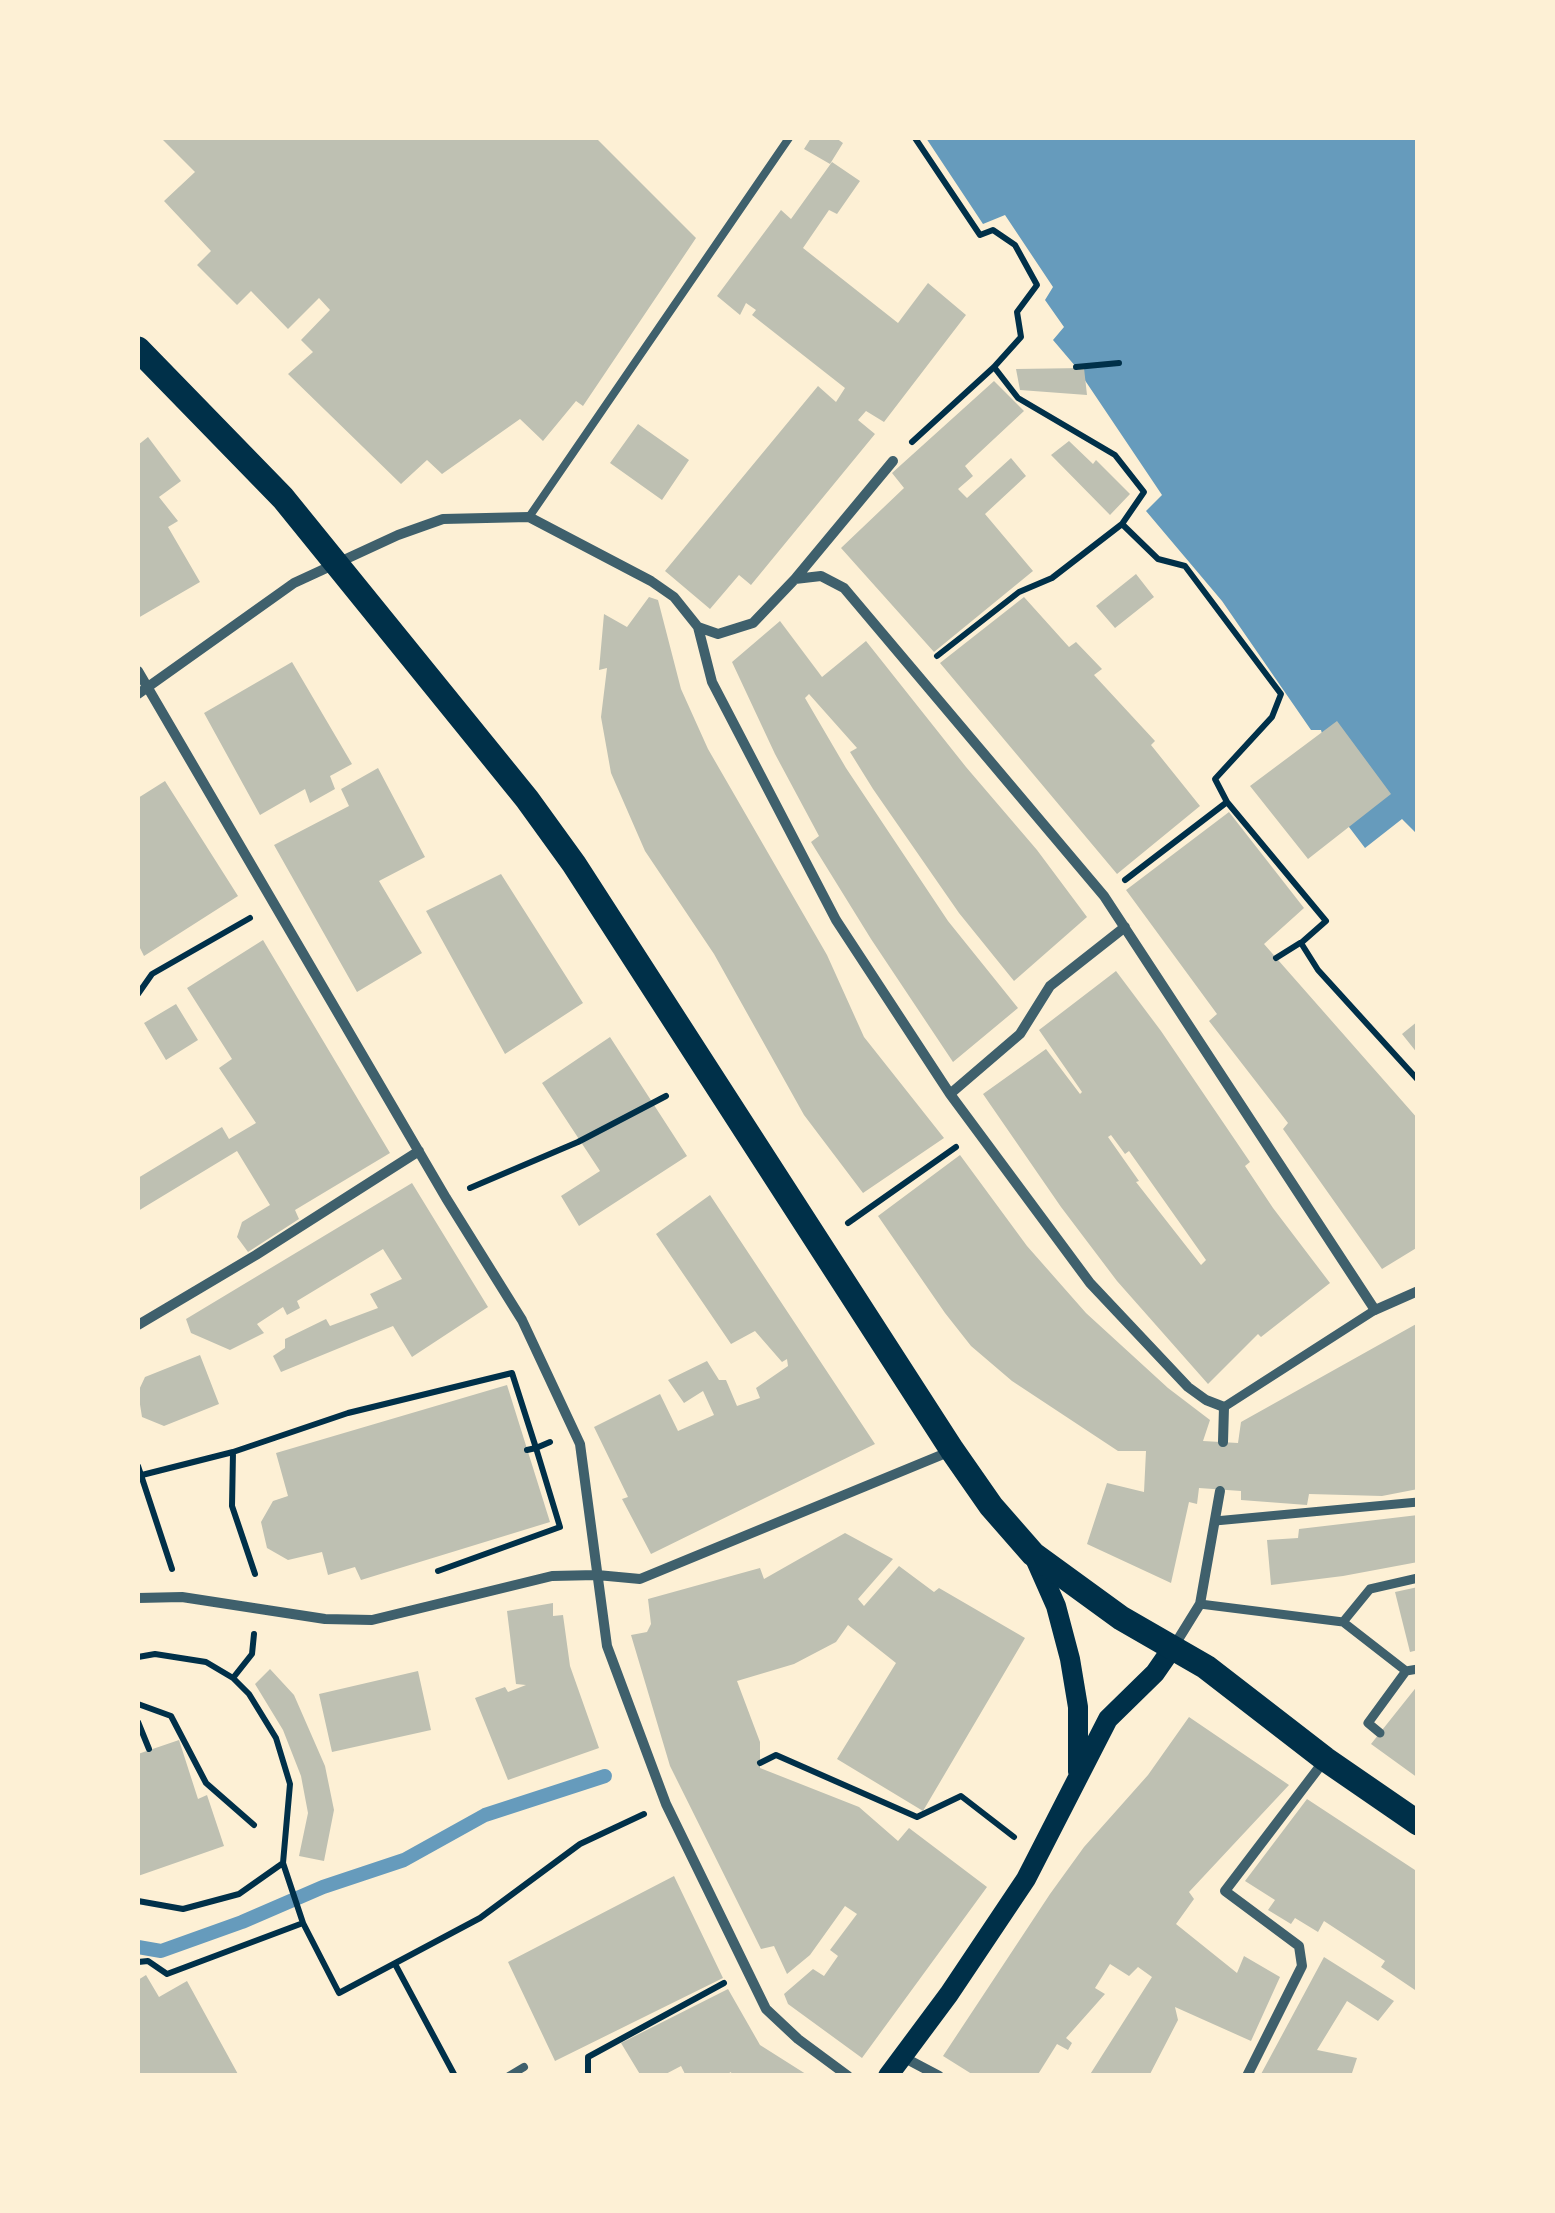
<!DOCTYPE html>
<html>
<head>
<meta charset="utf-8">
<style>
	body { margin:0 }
	#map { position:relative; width:1555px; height:2213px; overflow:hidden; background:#fdf0d5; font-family:"Varela Round",sans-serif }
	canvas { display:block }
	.frame { position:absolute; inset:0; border:140px solid #fdf0d5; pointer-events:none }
</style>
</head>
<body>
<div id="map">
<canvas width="1555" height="2213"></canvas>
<div class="frame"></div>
</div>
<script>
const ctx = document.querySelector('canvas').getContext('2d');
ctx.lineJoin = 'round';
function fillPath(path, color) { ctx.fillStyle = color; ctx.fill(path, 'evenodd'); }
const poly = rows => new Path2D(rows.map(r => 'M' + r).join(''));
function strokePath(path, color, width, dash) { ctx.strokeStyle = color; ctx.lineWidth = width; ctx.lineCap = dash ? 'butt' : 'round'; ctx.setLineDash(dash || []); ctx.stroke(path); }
fillPath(poly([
	[926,138,1417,138,1417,834,1402,819,1365,848,1349,827,1321,730,1311,730,1222,601,1146,511,1162,495,1076,367,1053,340,1064,327,1045,300,1053,287,1005,215,983,224]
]), '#669bbc');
strokePath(poly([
	[138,1947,161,1951,242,1922,323,1887,404,1860,485,1815,605,1776]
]), '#669bbc', 14);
fillPath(poly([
	[161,138,596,138,696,238,583,406,576,401,543,441,520,419,442,474,427,460,401,484,288,374,313,352,301,340,330,310,319,298,288,329,251,291,237,305,197,265,211,251,164,201,195,172],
	[811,138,836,138,843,143,830,164,804,149],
	[832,162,860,181,837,214,829,210,803,248,898,323,928,283,966,315,884,422,866,411,858,420,875,434,751,585,739,575,710,609,665,571,818,386,836,402,845,388,752,315,756,310,746,303,740,315,717,296,781,210,791,219],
	[1084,368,1087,395,1020,390,1016,369],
	[994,381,1024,411,965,466,973,476,958,489,967,498,1011,458,1026,476,985,514,1033,571,934,652,841,548,904,488,892,473],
	[638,424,689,460,662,500,610,463],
	[148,437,181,481,159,497,178,521,168,527,200,582,138,618,138,445],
	[1069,441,1093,464,1096,460,1130,494,1110,515,1051,455],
	[1136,574,1154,597,1115,628,1096,606],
	[649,597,658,600,681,689,708,749,827,955,864,1037,944,1138,863,1193,804,1115,714,954,645,851,611,773,601,717,607,668,599,670,604,614,627,627],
	[1024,597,1069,647,1076,642,1102,669,1094,675,1155,741,1151,745,1200,806,1117,874,940,663],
	[780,621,822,677,866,641,966,767,1037,850,1087,917,1014,981,959,913,873,789,850,752,857,748,809,694,805,698,846,768,948,921,1018,1008,953,1062,871,939,811,842,819,836,775,754,732,662],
	[292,662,352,764,330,776,335,789,310,803,305,789,260,815,204,713],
	[1337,721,1391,794,1308,859,1250,786],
	[378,768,425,857,379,881,422,953,357,992,274,845,349,806,341,789],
	[165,781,238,896,144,956,138,944,138,798],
	[1229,812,1304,908,1264,944,1418,1119,1418,1247,1382,1269,1283,1129,1288,1123,1209,1021,1217,1014,1126,890],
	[501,874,583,1003,505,1054,426,911],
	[263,940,390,1153,295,1210,299,1219,248,1252,237,1237,242,1222,270,1205,237,1151,138,1211,138,1178,222,1127,229,1139,256,1123,219,1068,232,1059,187,988],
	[1116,971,1161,1031,1250,1162,1245,1166,1273,1208,1330,1283,1261,1337,1258,1334,1208,1384,1117,1281,1061,1207,983,1094,1046,1049,1080,1094,1082,1092,1039,1030],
	[1111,1135,1125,1154,1129,1151,1206,1260,1201,1265,1136,1182,1139,1181,1108,1137],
	[176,1004,198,1040,166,1060,144,1023],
	[1418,1021,1418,1054,1402,1034],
	[610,1037,687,1156,579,1226,561,1196,600,1171,542,1083],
	[960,1155,1027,1246,1086,1313,1168,1388,1210,1420,1203,1441,1238,1443,1241,1422,1418,1323,1418,1489,1382,1496,1309,1494,1307,1505,1241,1500,1241,1491,1199,1488,1197,1504,1189,1502,1171,1583,1087,1544,1107,1483,1144,1492,1146,1451,1118,1451,1012,1381,971,1346,945,1313,878,1216],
	[412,1183,488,1307,412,1357,393,1326,281,1372,273,1356,285,1348,285,1339,326,1319,330,1326,378,1308,370,1294,402,1279,383,1249,297,1301,300,1308,287,1315,283,1307,257,1324,264,1333,230,1350,191,1333,186,1319],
	[710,1195,875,1444,651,1554,622,1499,628,1497,594,1427,660,1394,678,1431,714,1415,703,1391,684,1403,668,1380,707,1361,719,1380,726,1380,737,1406,760,1398,756,1388,788,1366,787,1359,782,1362,755,1331,731,1344,656,1234],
	[200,1355,219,1404,164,1426,142,1417,138,1392,145,1377],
	[507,1385,550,1522,361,1580,355,1567,328,1575,322,1552,288,1560,267,1548,261,1522,273,1501,288,1496,276,1453],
	[1418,1515,1418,1562,1343,1576,1271,1585,1267,1540,1298,1538,1299,1529],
	[845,1533,893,1559,858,1599,864,1606,899,1566,934,1592,939,1588,1025,1638,923,1811,837,1759,896,1663,848,1625,836,1642,794,1664,737,1681,760,1742,760,1768,859,1807,898,1841,909,1828,987,1887,862,2058,788,2004,784,1994,813,1969,824,1976,838,1956,830,1950,857,1914,845,1906,810,1955,787,1974,774,1946,761,1949,670,1766,631,1635,647,1632,651,1624,648,1599,760,1568,764,1579],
	[1418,1587,1418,1650,1410,1652,1395,1592],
	[553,1603,553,1616,563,1615,570,1666,599,1748,508,1780,475,1698,505,1687,508,1692,526,1685,516,1684,507,1611],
	[270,1669,294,1695,325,1766,334,1810,324,1861,299,1856,308,1813,301,1776,283,1730,255,1684],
	[418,1671,431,1730,332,1752,319,1694],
	[1418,1685,1418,1778,1371,1744],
	[1189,1717,1289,1785,1189,1892,1194,1899,1176,1924,1237,1973,1244,1956,1280,1977,1251,2041,1175,2007,1178,2020,1149,2076,1089,2076,1152,1977,1138,1967,1129,1976,1110,1964,1095,1988,1105,1994,1066,2038,1072,2043,1068,2050,1057,2044,1037,2076,975,2076,943,2056,1050,1894,1084,1847,1148,1775],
	[179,1740,198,1799,207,1795,224,1846,138,1876,138,1754],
	[1307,1799,1418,1872,1418,1992,1381,1967,1385,1961,1324,1921,1318,1932,1295,1918,1291,1924,1268,1910,1275,1900,1245,1881],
	[674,1876,723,1978,555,2061,508,1962],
	[1324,1957,1394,2001,1378,2021,1347,2001,1317,2050,1357,2058,1351,2076,1260,2076],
	[146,1975,159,1997,187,1981,239,2076,138,2076,138,1980],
	[728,1989,760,2045,809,2076,732,2076,731,2072,724,2076,686,2076,681,2066,662,2076,641,2076,621,2043]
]), '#bec0b2');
strokePath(poly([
	[994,367,1018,398,1115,455,1144,492,1122,524,1158,559,1185,566,1281,694,1272,717,1215,779,1227,802,1326,921,1301,943,1318,970,1418,1080],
	[1076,367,1119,363],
	[912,442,994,367,1021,337,1017,312,1037,285,1015,245,993,230,980,235,915,138],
	[937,656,1019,592,1052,578,1122,524],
	[1125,880,1227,802],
	[1276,958,1300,943],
	[138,994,152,974,250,918],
	[470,1188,578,1142,666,1096],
	[848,1223,956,1147],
	[233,1452,232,1506,255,1574],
	[138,1466,172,1569],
	[138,1476,233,1452,348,1413,512,1373,536,1448,527,1450],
	[438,1571,560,1527,536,1448,550,1442],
	[138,1657,155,1654,206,1662,233,1678,249,1694,276,1738,290,1784,283,1863,303,1923],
	[233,1678,252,1654,254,1634],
	[138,1704,171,1716,206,1783,254,1825],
	[138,1722,149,1749],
	[760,1763,776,1755,917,1817,961,1796,1014,1837],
	[138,1901,183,1909,239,1894,283,1863],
	[138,1962,148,1961,167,1974,303,1923,339,1993,480,1918,580,1844,644,1814],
	[395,1964,455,2076],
	[588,2076,588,2057,724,1983]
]), '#003049', 6);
strokePath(poly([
	[529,517,789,138],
	[509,2076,524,2067]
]), '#3f606c', 8);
strokePath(poly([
	[1224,1407,1375,1310],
	[1215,1521,1418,1502],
	[1200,1604,1343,1622,1406,1671,1418,1669],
	[1343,1622,1370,1589,1418,1578],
	[1380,1733,1368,1723,1406,1671]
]), '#3f606c', 9);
strokePath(poly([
	[795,579,821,576,844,588,1104,896,1375,1310,1418,1291],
	[698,627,718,634,753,623,795,579,893,461],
	[138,671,446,1198,522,1320,580,1444,607,1646,666,1804,766,2009,798,2039,848,2076],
	[138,694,294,583,398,535,443,519,529,517,651,581,674,597,698,627,712,682,836,920,950,1094,1090,1283,1188,1387,1206,1400,1224,1407,1223,1442],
	[950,1094,1020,1034,1050,986,1125,927],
	[138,1325,256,1255,419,1151],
	[138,1598,182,1597,325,1619,372,1620,552,1576,597,1575,640,1579,951,1451],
	[1174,1646,1200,1604,1220,1491],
	[903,2057,939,2076],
	[1247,2076,1302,1966,1299,1946,1225,1891,1324,1761]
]), '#3f606c', 10);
strokePath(poly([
	[1033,1554,1056,1606,1070,1659,1078,1707,1078,1772],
	[888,2076,949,1994,1026,1879,1108,1719,1155,1673,1173,1647]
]), '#003049', 20);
strokePath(poly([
	[138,349,283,498,527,799,574,864,952,1450,991,1506,1033,1554,1121,1618,1206,1667,1325,1759,1418,1823]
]), '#003049', 25);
</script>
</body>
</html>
